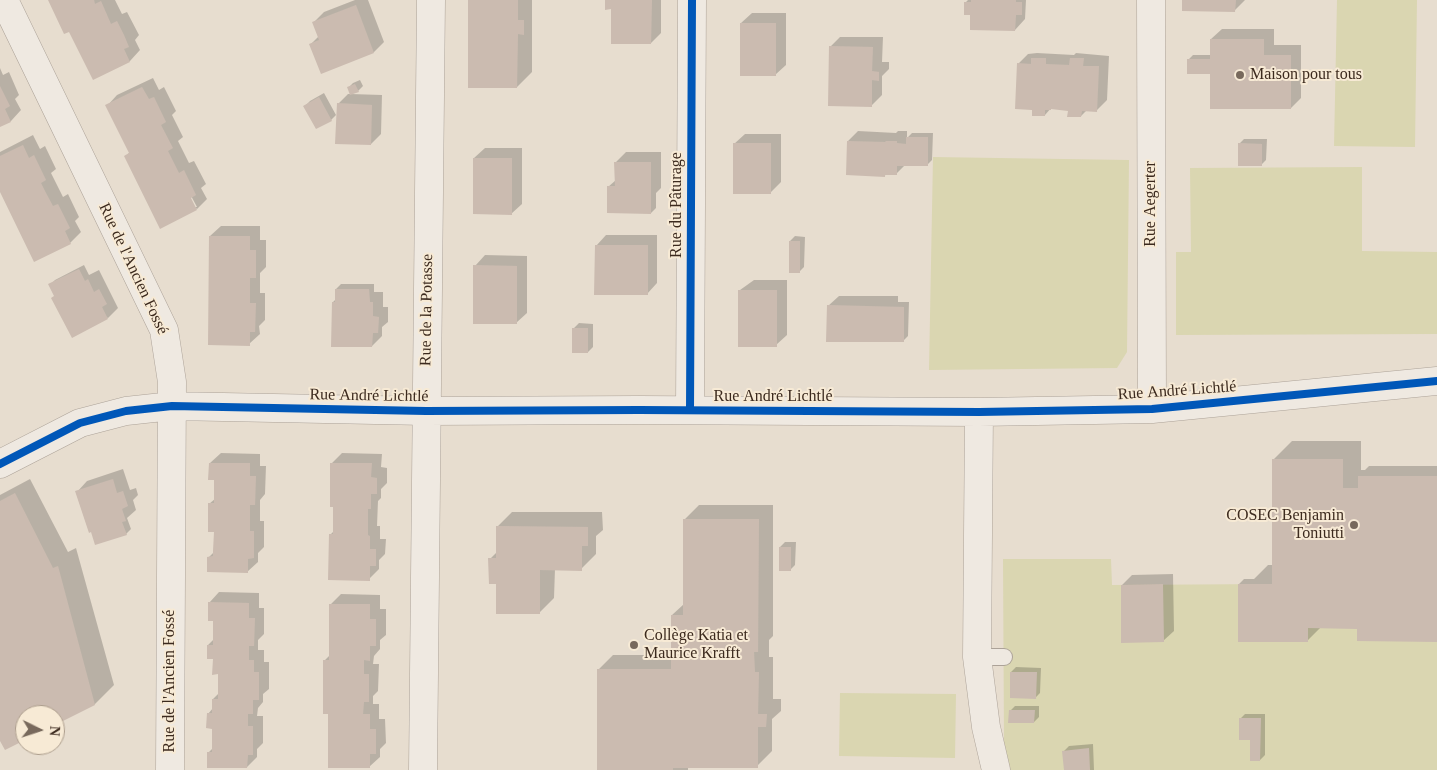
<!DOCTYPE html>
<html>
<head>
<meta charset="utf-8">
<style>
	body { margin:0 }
	#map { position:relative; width:1437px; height:770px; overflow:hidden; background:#e7ddcf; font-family:"Times New Roman",serif }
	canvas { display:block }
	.north { position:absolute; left:15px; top:705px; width:50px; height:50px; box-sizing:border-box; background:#f7ead5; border:1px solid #ac9d8c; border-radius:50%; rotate:94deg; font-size:14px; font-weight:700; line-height:20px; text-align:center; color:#3c2a1e }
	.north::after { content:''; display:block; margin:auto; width:18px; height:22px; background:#78695c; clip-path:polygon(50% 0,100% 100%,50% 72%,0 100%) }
</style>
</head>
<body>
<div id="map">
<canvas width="1437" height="770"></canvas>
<div class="north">N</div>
</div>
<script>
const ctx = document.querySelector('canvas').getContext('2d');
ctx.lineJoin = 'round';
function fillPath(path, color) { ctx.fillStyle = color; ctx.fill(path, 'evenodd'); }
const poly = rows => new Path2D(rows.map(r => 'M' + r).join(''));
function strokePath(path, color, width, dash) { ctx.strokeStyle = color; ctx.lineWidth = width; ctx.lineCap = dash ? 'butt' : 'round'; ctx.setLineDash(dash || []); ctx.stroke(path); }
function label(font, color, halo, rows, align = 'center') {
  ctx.font = font + ' "Times New Roman",serif'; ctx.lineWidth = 4; ctx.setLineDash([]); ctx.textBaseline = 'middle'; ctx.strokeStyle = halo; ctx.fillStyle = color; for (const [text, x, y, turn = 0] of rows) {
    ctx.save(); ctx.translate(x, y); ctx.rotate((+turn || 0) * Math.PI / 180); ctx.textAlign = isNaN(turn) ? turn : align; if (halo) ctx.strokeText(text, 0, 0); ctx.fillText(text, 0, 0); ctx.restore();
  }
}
fillPath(poly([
	[1337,0,1417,0,1415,147,1334,146],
	[933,157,1129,160,1127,352,1117,368,929,370],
	[1362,167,1362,251,1437,252,1437,334,1176,335,1176,252,1191,252,1190,168],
	[1272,459,1343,488,1358,488,1358,476,1437,476,1437,770,1010,770,1004,743,1003,559,1111,559,1112,585,1272,584],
	[840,693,956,694,955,758,839,756]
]), '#dad6b1');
fillPath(poly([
	[49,0,115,0,122,14,127,12,139,35,135,40,140,50,130,61,94,78,70,30],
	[355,0,368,0,384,42,374,52,321,72,311,44,319,36,314,22,324,12],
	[470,0,532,0,532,72,517,87],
	[606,0,661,0,661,33,651,43,612,8],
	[968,0,1026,0,1025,19,1015,30,972,12,965,3],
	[1183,0,1245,0,1235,10],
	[752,13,786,13,786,65,775,75,741,23],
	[1222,29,1274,29,1274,45,1301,45,1301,98,1291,108,1211,73,1188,60,1193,55,1211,55,1211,39],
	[840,37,883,37,882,62,889,62,889,69,882,76,882,95,871,106,830,47],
	[1037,53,1074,55,1076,53,1109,56,1107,100,1097,110,1086,111,1081,116,1069,110,1052,107,1045,115,1033,108,1018,64,1028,54],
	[0,68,3,75,9,72,19,95,15,99,21,110,11,121,0,126],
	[153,78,159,90,164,87,176,111,172,115,183,137,178,141,189,163,194,161,206,184,201,188,207,199,197,209,126,156,130,152,107,106,117,95],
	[189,192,197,207,194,207,187,193],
	[360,80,363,86,358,91,351,94,382,95,381,134,371,144,338,104,348,94,351,94,348,88,353,83],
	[324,93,336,115,331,120,305,106,310,101],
	[858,131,896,133,898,131,907,131,907,138,912,133,933,133,932,160,927,165,905,165,896,174,887,174,884,176,848,141],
	[745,134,781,134,781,182,770,193,734,144],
	[33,135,40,149,45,146,56,169,51,173,63,197,68,194,79,217,75,221,81,232,70,243,34,260,0,190,0,152],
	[1244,139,1267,139,1266,160,1261,165,1239,144],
	[485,148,522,148,522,204,511,214,474,158],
	[626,152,661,152,661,188,656,193,656,208,651,213,608,187,616,180,616,162],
	[221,226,260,226,260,240,266,240,266,267,260,273,260,293,265,293,265,320,259,326,260,334,249,344,210,236],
	[606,235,657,235,657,283,647,294,596,246],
	[795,236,805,237,804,267,799,272,790,241],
	[485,255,527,256,527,313,516,323,475,266],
	[84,265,89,275,99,270,118,308,108,318,55,295,50,285,55,280],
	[754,280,787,280,787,335,776,345,740,290],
	[341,284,374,284,374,292,383,292,383,307,388,307,388,322,382,327,382,336,372,346,333,302,336,299,336,289],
	[839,296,898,296,898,302,909,302,908,336,903,341,828,306],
	[579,323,593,324,593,347,588,352,574,328],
	[1292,441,1361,441,1361,470,1365,470,1369,466,1437,466,1437,640,1358,627,1321,627,1307,641,1239,584,1244,579,1254,579,1268,565,1273,565,1273,460],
	[221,453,260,454,260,466,266,466,265,494,260,500,260,521,264,521,264,547,258,553,258,562,247,572,209,557,215,551,215,531,209,504,216,498,216,478,210,463],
	[342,453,382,454,381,467,387,468,387,483,381,489,381,498,378,501,377,526,380,526,380,539,386,539,385,554,379,560,379,569,369,579,330,535,334,531,332,463],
	[123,469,130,490,136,488,138,495,133,500,136,510,127,518,131,529,126,534,92,531,77,492,87,481],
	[30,479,68,552,76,548,114,685,95,704,55,724,55,715,25,715,25,739,0,738,0,495],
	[699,505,773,505,773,636,769,640,769,657,773,657,773,699,781,699,781,711,772,719,772,751,757,766,688,766,688,770,598,770,598,670,613,655,672,655,672,615,684,604,684,520],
	[512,512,602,512,603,530,596,536,596,554,581,569,555,569,554,598,539,613,497,583,490,559,498,551,497,527],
	[785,542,796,542,795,565,790,570,780,547],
	[1173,574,1174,631,1163,641,1122,585,1132,575],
	[219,592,259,593,259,608,264,608,264,634,258,640,258,650,264,650,264,662,269,662,269,689,263,694,263,702,258,708,257,716,263,716,263,743,257,749,257,757,247,767,209,752,213,748,214,727,208,714,213,708,213,699,219,693,219,673,208,645,214,639,214,619,209,603],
	[341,594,380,595,380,609,386,609,386,635,380,640,380,649,374,656,373,664,379,664,378,691,373,696,373,704,379,704,379,719,385,719,386,743,380,749,380,757,369,767,330,713,324,661,330,655,330,605],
	[1016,667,1041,668,1040,693,1035,698,1011,672],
	[1015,706,1039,706,1039,717,1034,722,1010,711],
	[1245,714,1265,714,1265,755,1260,760,1240,719],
	[1093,744,1094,770,1065,770,1064,751,1069,746]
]), '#0003');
fillPath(poly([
	[48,0,94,0,95,4,101,1,111,24,117,21,124,35,129,47,124,49,130,62,93,80,69,32,64,34],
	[468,0,518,0,518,20,524,20,524,35,518,34,517,88,468,88],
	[605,0,652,0,651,44,611,44,611,9,605,10],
	[971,0,1016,0,1016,2,1022,2,1022,15,1016,15,1015,31,970,30,970,15,964,15,964,2,971,2],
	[1182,0,1236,0,1235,12,1182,11],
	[356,5,374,53,321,74,309,44,319,40,312,22],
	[740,23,776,23,776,76,740,76],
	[1210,39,1264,39,1264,55,1291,55,1291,109,1210,109,1210,74,1187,74,1187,59,1210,59],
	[829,46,873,47,872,71,879,72,879,81,872,80,872,107,828,106],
	[1031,58,1046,58,1046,64,1069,65,1070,58,1084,58,1083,66,1099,66,1097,112,1082,111,1081,117,1067,117,1068,111,1051,109,1051,110,1045,110,1045,116,1032,116,1032,110,1015,109,1017,63,1031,64],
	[355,84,359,92,350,95,347,87],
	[0,86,10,106,5,109,11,122,0,127],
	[142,87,149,99,154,97,166,122,161,125,173,148,168,151,179,173,184,170,196,195,191,198,197,210,160,229,124,156,129,153,105,105],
	[319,97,332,121,316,129,303,106],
	[337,103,372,105,371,145,335,144],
	[906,137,928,137,928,166,897,166,897,175,885,175,885,177,846,175,847,141,885,142,886,141,897,141,897,143,906,144],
	[733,143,771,143,771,194,733,194],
	[1238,143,1262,144,1262,166,1238,166],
	[23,145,29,158,34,155,46,180,41,183,46,193,53,206,58,204,70,228,65,231,71,244,34,262,0,192,0,156],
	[473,158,512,158,512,215,473,214],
	[614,162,651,162,651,214,607,213,607,186,615,186],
	[209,236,250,236,250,250,256,250,256,278,250,278,250,303,256,303,255,332,250,332,250,346,208,345],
	[789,241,800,241,800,273,789,273],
	[595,245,648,245,648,295,594,295],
	[473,265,517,266,517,324,473,324],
	[79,269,85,281,88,279,94,292,99,289,107,304,102,307,108,319,72,338,51,298,54,296,48,284],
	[335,289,369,289,370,302,373,302,373,316,379,317,378,333,373,333,372,347,331,347,332,302,335,302],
	[738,290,777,290,777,347,738,347],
	[827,305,904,307,904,342,826,342],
	[572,328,588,328,588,353,572,353],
	[1272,459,1343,459,1343,488,1358,488,1358,476,1437,476,1437,642,1357,641,1357,629,1308,628,1308,642,1238,642,1238,584,1272,584],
	[209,463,250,463,250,476,256,476,255,505,250,505,250,531,254,531,254,558,248,559,248,573,207,572,207,557,213,556,213,551,214,532,208,532,208,503,214,503,214,480,208,480],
	[330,463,372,463,371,477,377,478,377,494,371,494,371,509,368,509,368,535,370,536,370,549,376,549,376,566,370,566,370,581,328,580,329,534,333,534,333,507,330,507],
	[113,479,117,493,123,491,128,506,122,509,126,521,122,522,127,535,95,545,91,532,89,533,75,491],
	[15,493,53,568,58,566,95,705,55,725,55,715,25,715,25,740,5,750,0,741,0,501],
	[683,519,759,519,758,652,754,652,755,672,759,672,758,714,767,714,766,727,758,727,758,768,673,768,673,770,597,770,597,669,671,669,671,615,683,615],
	[496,526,588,527,588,546,582,546,582,571,540,570,540,614,496,614,496,584,489,584,488,558,496,558],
	[779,547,791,547,791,571,779,571],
	[1163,584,1164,642,1121,643,1121,585],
	[208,602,249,603,249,618,255,618,254,646,249,646,249,660,254,660,254,672,259,672,259,700,253,700,253,714,248,714,248,726,253,726,253,755,248,755,247,768,207,768,207,752,212,752,212,729,206,728,207,713,212,713,212,699,218,699,218,674,212,675,213,659,207,659,207,645,213,645,213,621,208,621],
	[329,604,370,604,370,619,376,619,376,646,370,646,370,661,364,660,364,674,369,674,369,702,364,702,363,714,370,714,370,729,376,729,376,754,370,754,370,768,328,768,328,714,323,714,323,660,329,660],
	[1010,672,1037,672,1036,699,1010,698],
	[1009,710,1035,710,1034,723,1008,723],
	[1239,718,1261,718,1260,761,1250,761,1250,740,1239,740],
	[1089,748,1090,770,1064,770,1062,751]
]), '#cbbbb0');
const service = poly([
	[977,657,1004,657]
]);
const minor = poly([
	[4,0,164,330,172,382,170,770],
	[1151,0,1152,409],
	[690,410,692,0],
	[979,412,977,657,986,727,996,770],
	[0,464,80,423,126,411,172,406,426,411,639,410,979,412,1152,409,1437,381],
	[423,770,431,0]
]);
strokePath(service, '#aca298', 18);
strokePath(minor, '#aca298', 29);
strokePath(service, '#efe9e1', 16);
strokePath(minor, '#efe9e1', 28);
strokePath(poly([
	[690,410,692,0],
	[0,464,80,423,126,411,172,406,426,411,639,410,979,412,1152,409,1437,381]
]), '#0057b8', 8);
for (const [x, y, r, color] of [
	[1240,75,5,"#78695c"],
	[1354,525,5,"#78695c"],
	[634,645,5,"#78695c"]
]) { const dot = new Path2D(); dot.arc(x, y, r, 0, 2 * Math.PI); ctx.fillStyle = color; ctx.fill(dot); strokePath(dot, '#f7ead5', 2); }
label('16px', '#3c2a1e', '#f7ead5', [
	["Maison pour tous",1250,75],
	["COSEC Benjamin",1344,516,"right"],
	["Toniutti",1344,534,"right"],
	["Collège Katia et",644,636],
	["Maurice Krafft",644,654]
], 'left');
label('16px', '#3c2a1e', '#f7ead5', [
	["Rue Aegerter",1151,204,-90],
	["Rue du Pâturage",677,205,-90],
	["Rue de l'Ancien Fossé",133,269,65],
	["Rue de la Potasse",427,310,-89],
	["Rue André Lichtlé",1177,391,-4],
	["Rue André Lichtlé",369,396,1],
	["Rue André Lichtlé",773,397],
	["Rue de l'Ancien Fossé",170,681,-90]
]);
</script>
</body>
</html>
